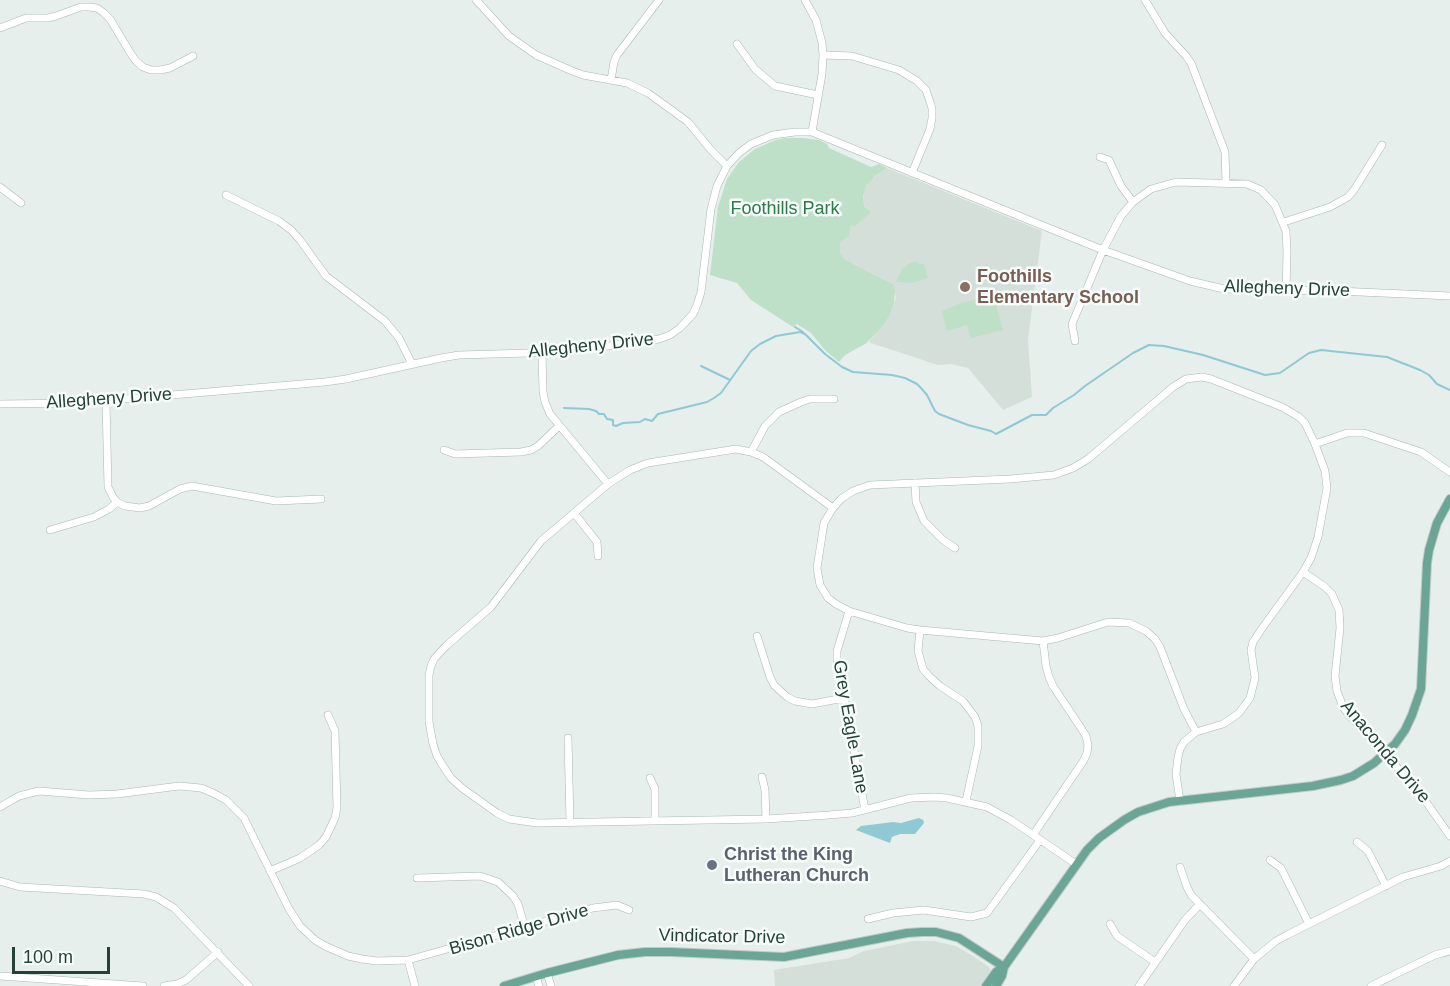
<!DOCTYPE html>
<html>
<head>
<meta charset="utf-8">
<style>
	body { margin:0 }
	#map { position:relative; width:1450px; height:986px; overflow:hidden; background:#e6efeb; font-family:Helvetica,sans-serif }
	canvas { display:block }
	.scale { position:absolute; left:12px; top:947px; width:98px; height:27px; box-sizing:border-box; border:3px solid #24423a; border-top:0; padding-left:8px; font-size:18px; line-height:21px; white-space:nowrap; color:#24423a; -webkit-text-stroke:4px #f7fbf9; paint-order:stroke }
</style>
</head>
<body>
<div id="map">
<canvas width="1450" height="986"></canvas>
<div class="scale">100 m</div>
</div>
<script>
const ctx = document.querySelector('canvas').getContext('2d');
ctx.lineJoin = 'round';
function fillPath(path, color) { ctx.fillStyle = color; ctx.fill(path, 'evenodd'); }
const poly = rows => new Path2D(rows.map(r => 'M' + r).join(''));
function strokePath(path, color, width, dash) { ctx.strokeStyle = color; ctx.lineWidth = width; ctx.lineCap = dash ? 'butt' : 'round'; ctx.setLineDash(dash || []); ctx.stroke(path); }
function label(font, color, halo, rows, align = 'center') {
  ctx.font = font + ' Helvetica,sans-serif'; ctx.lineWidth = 5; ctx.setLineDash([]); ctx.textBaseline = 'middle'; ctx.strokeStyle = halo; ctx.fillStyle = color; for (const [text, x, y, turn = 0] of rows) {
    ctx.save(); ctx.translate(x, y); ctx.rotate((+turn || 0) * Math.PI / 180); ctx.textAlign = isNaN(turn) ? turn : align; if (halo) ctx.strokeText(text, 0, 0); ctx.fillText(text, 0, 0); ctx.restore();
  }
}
fillPath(poly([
	[887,168,1042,231,1028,339,1032,397,1003,410,968,368,951,364,938,365,871,343,869,341,878,332,889,317,896,298,893,284,844,259,840,252,840,241,851,225,855,227,870,212,865,206,863,201,864,190,869,181],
	[913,941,934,941,956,946,973,956,989,967,991,972,990,976,983,986,775,986,774,970,849,958,864,951]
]), '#d4dfda');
fillPath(poly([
	[785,138,802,138,819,140,827,144,829,148,871,167,879,164,887,168,874,177,866,186,863,196,863,201,865,207,871,212,855,227,851,225,849,236,840,242,840,252,844,259,893,284,895,290,894,304,889,317,878,332,865,344,845,355,839,362,825,350,811,333,797,324,793,327,751,300,737,283,710,275,718,207,727,179,739,162,755,149,776,140],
	[917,261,918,264,924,264,928,278,912,283,896,282,902,269,910,263],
	[993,295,1003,330,971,338,967,325,947,331,942,311,961,303]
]), '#bfe0c8');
fillPath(poly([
	[919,818,923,820,924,823,915,834,900,834,892,837,890,843,856,830,861,826,893,822,901,823]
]), '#8ec9d4');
strokePath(poly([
	[795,327,803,332],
	[701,366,730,380],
	[564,408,589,409,596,411,599,414,604,414,607,419,613,420,613,425,616,426,623,423,640,422,645,419,652,421,658,414,707,402,714,398,721,393,751,351,760,344,776,336,800,332,805,334,825,354,842,367,853,372,892,375,905,378,917,384,921,388,927,395,935,411,939,414,968,425,991,431,996,434,1032,415,1046,415,1053,408,1074,395,1085,386,1133,353,1149,345,1164,346,1203,355,1265,375,1280,373,1309,353,1321,350,1387,357,1420,370,1429,375,1437,384,1450,390]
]), '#8ec9d4', 2);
const minor = poly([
	[476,0,509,36,536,55,570,70,583,75,627,83,648,93,688,122,711,150,727,166],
	[805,0,816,20,822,43,823,55,822,74,812,132],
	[1145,0,1165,33,1186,56,1191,63,1225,152,1226,182],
	[0,28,26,18,48,18,56,16,81,7,89,7,97,8,104,13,110,19,131,54,136,61,143,67,151,70,160,70,170,68,193,56],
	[737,44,755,69,775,86,818,95],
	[823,55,852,56,899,70,917,81,926,90,932,108,932,118,930,129,912,173],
	[611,80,614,62,617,55,659,0],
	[1100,157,1109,160,1121,186,1133,202],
	[0,187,21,203],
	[226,195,279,221,291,230,300,240,326,276,385,321,399,338,412,364],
	[1284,222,1330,207,1348,197,1354,190,1382,145],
	[1075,341,1072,324,1103,250,1121,216,1133,202,1151,189,1176,182,1247,184,1261,190,1275,205,1286,231,1287,252,1286,291],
	[542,353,543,392,545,402,550,414,608,484],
	[1202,377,1211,379,1282,407,1299,417,1305,423,1315,444,1325,471,1327,488,1318,537,1311,558,1303,572,1263,627,1253,642,1251,650,1255,678,1250,698,1239,713,1223,724,1196,732,1184,709,1160,647,1155,639,1146,631,1129,623,1108,622,1058,638,1043,641,920,630,907,628,849,611,836,604,828,598,820,585,817,568,824,523,833,508,841,499,853,491,870,485,1010,479,1054,475,1073,468,1088,459,1173,387,1186,379,1202,377],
	[106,401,108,487,113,497,117,502,125,506,140,508,149,506,180,489,192,486,276,501,321,499],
	[0,404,78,403,325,382,346,379,441,358,459,355,564,352,659,339,670,335,680,328,693,314,697,305,701,292,711,209,717,186,727,166,739,153,751,144,773,135,795,132,812,132,1103,250,1190,281,1224,289,1286,291,1315,290,1450,296],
	[1315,444,1347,433,1364,433,1421,452,1450,472],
	[444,450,455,454,521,452,531,450,538,446,559,426],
	[751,452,765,426,779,412,801,402,810,399,834,399],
	[915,483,916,502,924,521,943,540,955,548],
	[833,508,763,457,751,452,736,449,648,463,630,470,608,484,541,541,491,607,446,646,434,659,431,666,429,675,429,722,433,744,437,756,443,766,451,778,462,788,497,813,509,819,537,823,766,819,829,815,852,813,911,798,934,797,947,798,987,807,1011,820,1076,864],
	[574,513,597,542,598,556],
	[50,530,94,517,109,509,117,502],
	[1303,572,1325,587,1332,594,1339,610,1340,628,1335,676,1337,691,1343,707,1349,715,1417,789,1450,836],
	[849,611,837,651,837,658,865,810],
	[920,630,918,651,923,669,929,676,940,686,963,701,975,717,978,726,978,746,966,801],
	[757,636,770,677,774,685,787,697,795,701,812,704,844,698],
	[568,738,570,822],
	[762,777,765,790,766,819],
	[650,778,655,789,655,820],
	[1180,801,1176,774,1178,757,1180,749,1184,742,1196,732],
	[0,807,19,796,39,791,89,795,117,794,179,786,201,788,213,793,226,800,244,818,289,909,300,926,315,940,325,946,348,956,362,959,377,961,408,960,593,908,617,905,629,910],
	[1033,835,1084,760,1087,753,1088,745,1086,736,1081,728,1053,686,1049,677,1046,666,1043,641],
	[1357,842,1368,851,1386,886],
	[1270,860,1281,868,1309,924],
	[1180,867,1187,887,1191,895,1254,959],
	[270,871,300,858,319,845,326,837,335,818,337,808,335,731,328,715],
	[417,878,480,876,498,882,513,896,518,904,525,928],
	[0,881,20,887,144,894,156,897,174,908,249,986],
	[868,919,893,913,924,910,971,917,987,913,1040,840],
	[1110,924,1117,936,1155,962],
	[408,960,415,986],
	[547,973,551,986],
	[0,976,143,986],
	[536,977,539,986],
	[164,986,177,984,186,980,218,952],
	[1139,986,1185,920,1200,904],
	[1234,986,1254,959,1276,941,1287,935,1403,877,1441,866,1450,861],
	[1371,986,1435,955,1450,951]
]);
const major = poly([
	[504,986,547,973,618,955,645,952,671,952,784,957,907,933,922,932,936,932,959,938,1004,967],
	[986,986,996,972,1004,967,1087,850,1099,838,1124,820,1138,812,1169,802,1313,786,1341,780,1353,776,1374,763,1395,744,1405,730,1412,715,1421,689,1427,563,1429,550,1437,523,1450,499],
	[996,986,1002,976,1004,967]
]);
strokePath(minor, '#a8b8b2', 8);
strokePath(major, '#c2cac8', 10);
strokePath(minor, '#fff', 7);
strokePath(major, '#6aa596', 8);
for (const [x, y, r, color] of [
	[965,287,6,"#8d6e63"],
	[712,865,6,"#6b7280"]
]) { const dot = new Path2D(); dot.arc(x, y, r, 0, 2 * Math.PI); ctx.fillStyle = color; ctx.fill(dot); strokePath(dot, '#f7fbf9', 2); }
label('18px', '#2d7a4b', '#f7fbf9', [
	["Foothills Park",785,209]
]);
label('bold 18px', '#785e54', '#f7fbf9', [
	["Foothills",977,277],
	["Elementary School",977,298]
], 'left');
label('18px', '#24423a', '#f7fbf9', [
	["Allegheny Drive",1287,289,2],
	["Allegheny Drive",591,346,-6],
	["Allegheny Drive",109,399,-4],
	["Grey Eagle Lane",850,727,80],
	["Anaconda Drive",1385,752,50],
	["Bison Ridge Drive",519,930,-16],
	["Vindicator Drive",722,937,1]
]);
label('bold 18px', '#5b616d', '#f7fbf9', [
	["Christ the King",724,855],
	["Lutheran Church",724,876]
], 'left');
</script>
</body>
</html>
